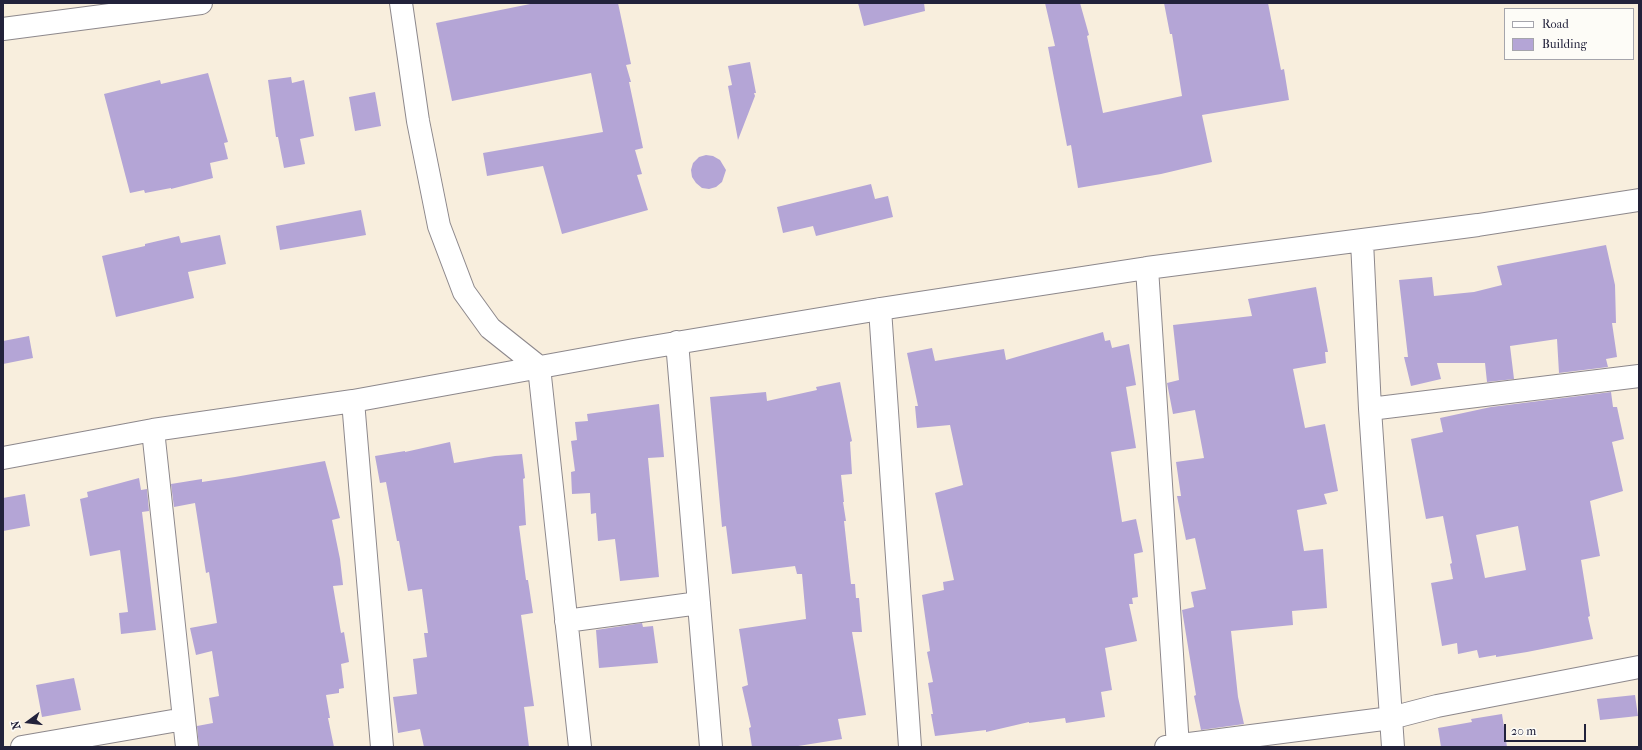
<!DOCTYPE html>
<html>
<head>
<meta charset="utf-8">
<style>
	body { margin:0 }
	#map { position:relative; width:1642px; height:750px; overflow:hidden; background:#f8eedd; font-family:"IM FELL French Canon",serif }
	canvas { display:block }
	.frame { position:absolute; inset:0; border:4px solid #22223b; pointer-events:none }
	.legend { position:absolute; left:1504px; top:8px; width:130px; height:52px; box-sizing:border-box; background:#fdfcf7; border:1px solid #a5a5ac; margin:0; padding:5px 7px; list-style:none; font-size:12px; color:#22223b }
	.legend li { display:flex; align-items:center; gap:8px; height:20px }
	.legend b { width:20px; border:1px solid #a5a5ac }
	.north { position:absolute; left:8px; top:702px; width:40px; height:40px; -webkit-text-stroke:3px #fdfcf7; paint-order:stroke; rotate:255deg; font-size:11px; font-weight:700; line-height:16px; text-align:center; color:#22223b }
	.north::after { content:''; display:block; margin:auto; width:14px; height:18px; background:#22223b; clip-path:polygon(50% 0,100% 100%,50% 72%,0 100%) }
	.scale { position:absolute; left:1504px; top:724px; width:82px; height:18px; box-sizing:border-box; border:2px solid #22223b; border-top:0; padding-left:5px; font-size:12px; line-height:14px; white-space:nowrap; color:#22223b; -webkit-text-stroke:3px #fdfcf7; paint-order:stroke }
</style>
</head>
<body>
<div id="map">
<canvas width="1642" height="750"></canvas>
<div class="frame"></div>
<ul class="legend">
<li><b style="height:5px;background:#fff"></b>Road</li>
<li><b style="height:11px;background:#b4a5d6"></b>Building</li>
</ul>
<div class="north">N</div>
<div class="scale">20 m</div>
</div>
<script>
const ctx = document.querySelector('canvas').getContext('2d');
ctx.lineJoin = 'round';
function fillPath(path, color) { ctx.fillStyle = color; ctx.fill(path, 'evenodd'); }
const poly = rows => new Path2D(rows.map(r => 'M' + r).join(''));
function strokePath(path, color, width, dash) { ctx.strokeStyle = color; ctx.lineWidth = width; ctx.lineCap = dash ? 'butt' : 'round'; ctx.setLineDash(dash || []); ctx.stroke(path); }
fillPath(poly([
	[535,3,618,3,631,64,626,65,631,82,629,82,643,148,635,150,642,174,637,175,648,210,562,234,543,166,487,176,483,153,603,132,591,73,452,101,436,23],
	[858,3,924,3,925,11,864,26],
	[1045,3,1080,3,1089,35,1087,36,1103,113,1182,96,1172,34,1170,34,1164,3,1268,3,1281,70,1284,69,1289,100,1202,115,1212,162,1161,174,1078,188,1071,145,1067,146,1048,47,1055,46],
	[750,62,756,93,754,93,755,96,738,140,728,86,732,85,728,66],
	[208,73,228,142,224,143,228,159,210,163,213,178,171,189,171,188,145,193,144,190,130,193,104,94,160,80,161,84],
	[291,77,292,83,304,80,314,136,300,139,305,164,284,168,278,137,276,137,268,80],
	[375,92,381,126,355,131,349,97],
	[706,155,713,156,720,160,726,170,722,182,716,187,709,189,702,188,696,183,692,177,691,170,693,163,699,157],
	[871,184,875,199,888,196,893,217,816,236,813,226,783,233,777,207],
	[361,210,366,235,280,250,276,226],
	[220,235,226,264,188,272,194,298,116,317,102,256,145,246,145,244,179,236,181,243],
	[1606,245,1615,285,1616,323,1612,323,1617,357,1606,359,1608,367,1559,373,1557,339,1510,346,1514,379,1487,382,1485,363,1437,363,1441,379,1411,386,1404,357,1408,357,1399,280,1432,277,1434,296,1474,292,1502,285,1497,266],
	[1316,287,1328,352,1325,352,1326,363,1293,369,1305,428,1325,424,1338,491,1324,494,1327,504,1297,510,1304,551,1323,549,1327,608,1292,611,1293,625,1231,631,1238,697,1244,724,1201,730,1194,696,1196,695,1182,610,1194,607,1191,592,1206,589,1195,538,1186,540,1177,496,1181,496,1176,462,1204,458,1195,410,1173,414,1167,383,1179,380,1173,325,1252,316,1248,299],
	[1103,332,1105,341,1110,340,1112,348,1129,344,1136,385,1126,387,1136,448,1111,452,1122,522,1136,519,1143,552,1134,554,1138,597,1132,598,1133,604,1129,604,1137,641,1105,648,1112,690,1101,692,1105,717,1066,723,1065,718,1029,723,1029,722,986,732,986,730,935,736,931,714,933,714,928,683,933,682,927,652,930,651,922,595,944,590,943,582,954,580,935,493,963,485,950,425,917,428,915,406,918,406,907,353,932,348,935,361,1004,349,1006,360],
	[29,336,33,358,3,364,3,341],
	[840,382,852,441,850,442,852,474,841,475,844,502,843,502,846,521,844,521,851,584,855,584,856,598,859,598,862,632,852,632,866,715,838,719,842,739,792,747,752,747,749,728,751,727,742,687,748,685,739,629,806,619,802,574,797,574,795,566,732,574,726,526,722,527,710,397,766,392,767,401,817,390,816,387],
	[1611,392,1613,407,1617,407,1624,439,1612,442,1623,491,1590,501,1600,556,1581,560,1590,616,1588,617,1593,639,1527,652,1496,657,1496,655,1479,658,1477,650,1458,654,1457,643,1442,646,1431,583,1453,579,1450,564,1452,563,1443,516,1426,519,1411,439,1443,432,1440,418,1491,407],
	[1518,526,1526,570,1485,578,1476,535],
	[659,404,664,457,648,458,659,577,620,581,615,539,598,541,596,513,591,514,590,493,572,494,571,472,575,471,571,441,577,440,575,422,588,421,587,414],
	[450,442,454,463,495,456,522,454,525,478,523,479,526,525,519,526,526,580,528,580,533,613,521,615,534,706,524,707,529,747,424,747,420,729,398,733,393,697,417,694,413,659,427,657,424,633,428,633,422,589,408,591,399,541,397,541,386,482,380,483,375,456,405,451,405,452],
	[325,461,340,518,332,520,340,559,343,585,333,586,341,633,344,632,349,662,341,664,344,688,339,689,339,693,326,695,330,718,328,718,334,747,199,747,197,726,213,723,209,698,219,696,212,651,196,655,190,628,217,623,209,572,206,573,195,503,174,507,171,484,202,479,202,482,235,477],
	[139,478,141,490,147,489,149,511,142,512,156,630,121,634,119,613,128,612,120,550,90,556,80,499,88,497,87,492],
	[25,494,30,526,3,531,3,498],
	[642,623,643,627,653,626,658,663,599,668,596,630],
	[74,678,81,710,42,717,36,685],
	[1635,695,1638,716,1600,720,1597,699],
	[1502,714,1507,747,1441,747,1438,728,1472,722,1471,719]
]), '#b4a5d6');
const street = poly([
	[401,3,418,121,439,226,464,292,490,328,539,367,580,747],
	[3,29,201,3],
	[1362,241,1370,409,1393,747],
	[1147,268,1178,747],
	[880,309,910,747],
	[677,342,711,747],
	[353,401,382,747],
	[1370,409,1639,376],
	[153,430,187,747],
	[3,458,153,430,353,401,634,350,880,309,1147,268,1478,225,1639,200],
	[566,621,699,603],
	[22,747,184,719],
	[1166,747,1391,718,1437,706,1639,667]
]);
strokePath(street, '#8d888c', 24);
strokePath(street, '#fff', 22);
</script>
</body>
</html>
